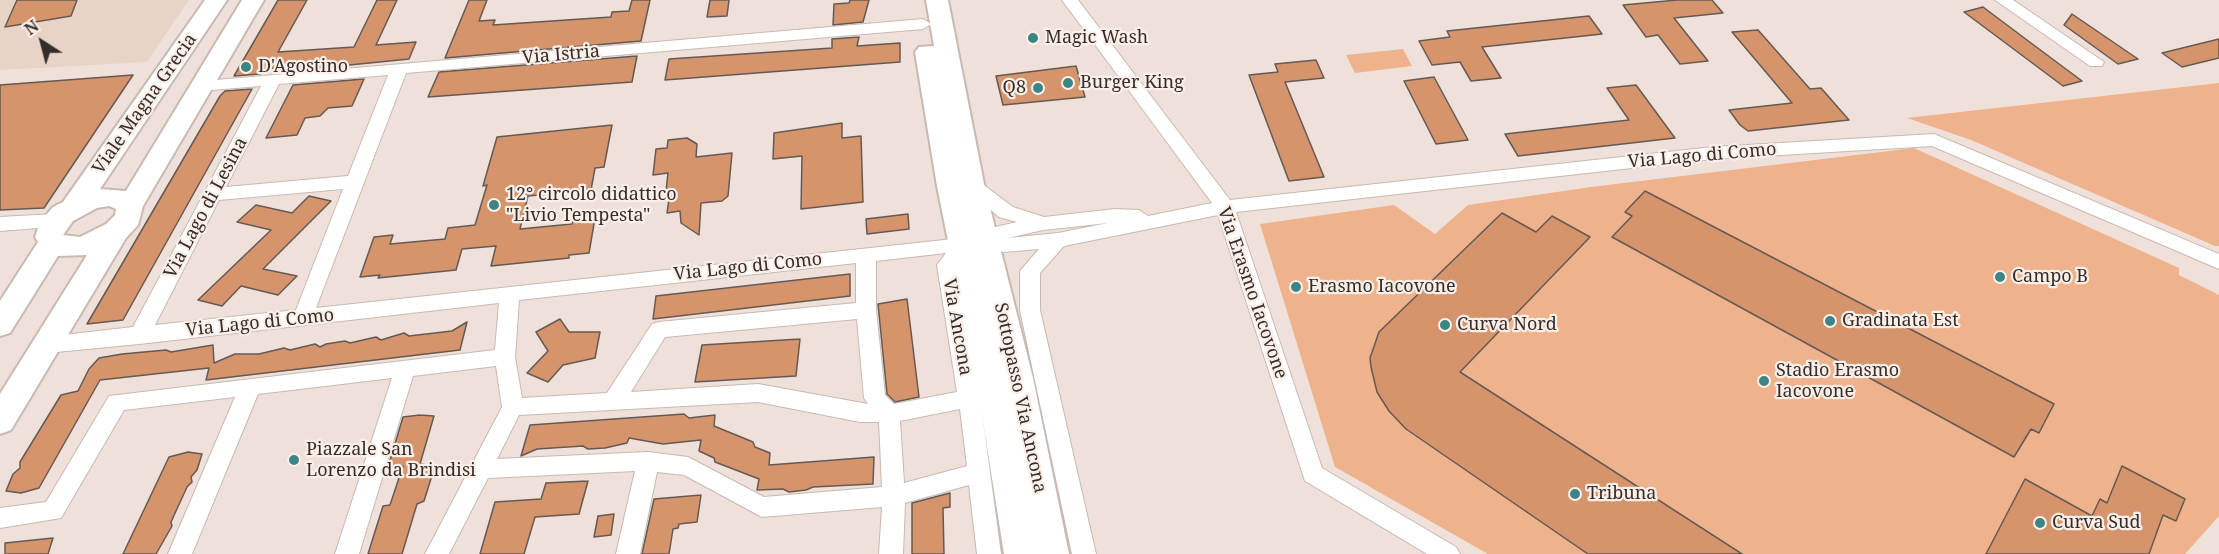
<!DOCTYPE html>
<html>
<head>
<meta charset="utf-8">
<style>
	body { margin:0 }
	#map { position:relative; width:2219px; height:554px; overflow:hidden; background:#efe1da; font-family:"Noto Serif",serif }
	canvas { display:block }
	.north { position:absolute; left:12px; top:12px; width:60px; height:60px; -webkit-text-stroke:4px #fcefe7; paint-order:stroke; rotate:324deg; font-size:16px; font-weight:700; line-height:24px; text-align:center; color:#332e2b }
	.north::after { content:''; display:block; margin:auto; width:21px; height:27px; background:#332e2b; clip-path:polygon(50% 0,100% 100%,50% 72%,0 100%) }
</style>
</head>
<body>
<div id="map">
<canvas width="2219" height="554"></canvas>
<div class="north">N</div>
</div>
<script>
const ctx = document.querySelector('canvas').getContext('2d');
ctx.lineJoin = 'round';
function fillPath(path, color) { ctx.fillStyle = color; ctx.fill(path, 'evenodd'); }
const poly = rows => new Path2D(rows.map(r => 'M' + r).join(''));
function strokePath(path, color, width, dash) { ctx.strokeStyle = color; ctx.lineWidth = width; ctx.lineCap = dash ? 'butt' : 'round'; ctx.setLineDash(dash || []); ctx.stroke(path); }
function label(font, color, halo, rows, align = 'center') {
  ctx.font = font + ' "Noto Serif",serif'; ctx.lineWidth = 4.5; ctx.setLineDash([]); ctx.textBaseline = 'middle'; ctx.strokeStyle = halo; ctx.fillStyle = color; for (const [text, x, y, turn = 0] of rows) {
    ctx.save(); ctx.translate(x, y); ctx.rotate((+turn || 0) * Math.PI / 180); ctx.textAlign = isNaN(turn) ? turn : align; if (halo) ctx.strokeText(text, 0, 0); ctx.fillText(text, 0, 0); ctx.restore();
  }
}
fillPath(poly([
	[0,0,189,0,147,62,0,70]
]), '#e8d3c7');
fillPath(poly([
	[1403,49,1412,66,1355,73,1346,55],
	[2219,83,2219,246,2215,246,1971,140,1907,118],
	[1914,148,2179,268,2179,275,2219,295,2219,516,2185,554,1488,554,1335,467,1260,224,1394,205,1435,234,1468,205,1591,187]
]), '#eeb28d');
const building = poly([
	[17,0,77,0,71,16,5,27,17,0],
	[278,0,307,0,278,52,354,47,377,0,397,0,376,45,416,42,409,59,300,70,303,66,263,69,260,74,234,76,278,0],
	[469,0,487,0,479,21,495,20,493,25,611,17,612,12,629,11,632,0,650,0,641,41,445,58,469,0],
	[710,0,729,0,727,16,707,17,710,0],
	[850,0,869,0,863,22,833,25,834,4,849,3,850,0],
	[1677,0,1712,0,1723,13,1674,18,1708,61,1680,64,1658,35,1646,37,1623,5,1677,0],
	[1983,7,2031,43,2082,81,2063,86,1964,12,1983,7],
	[2072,14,2138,59,2118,64,2064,25,2072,14],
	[1589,16,1602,34,1482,47,1501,78,1471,81,1460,62,1432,65,1419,41,1450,37,1447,31,1589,16],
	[1758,30,1810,89,1821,88,1849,120,1748,131,1740,125,1729,110,1792,103,1732,32,1758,30],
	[859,37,857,46,900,43,900,62,665,80,669,59,832,48,832,39,859,37],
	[2219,39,2219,58,2182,67,2162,53,2219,39],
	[637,56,632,82,428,97,439,72,637,56],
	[1316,60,1324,78,1285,82,1324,177,1289,181,1249,75,1278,72,1275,64,1316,60],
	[1076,66,1085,97,1003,105,996,76,1076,66],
	[133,75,44,208,0,210,0,85,133,75],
	[1434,77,1468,140,1436,144,1404,81,1434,77],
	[364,79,352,106,328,108,320,116,305,118,297,135,266,138,293,85,364,79],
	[1636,85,1675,138,1518,156,1505,134,1629,120,1607,88,1636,85],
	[252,89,123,320,87,324,220,96,225,91,252,89],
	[842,123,842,138,861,136,863,202,801,209,802,156,773,159,774,133,842,123],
	[612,125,604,167,595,168,591,190,528,196,520,229,572,224,574,215,596,212,589,253,569,255,569,258,491,266,496,246,462,249,456,270,378,278,380,275,360,277,374,237,393,235,390,244,445,239,448,228,475,225,487,185,483,186,497,137,612,125],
	[687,138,697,144,696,157,732,153,728,196,722,201,701,203,699,235,681,223,680,211,667,213,669,199,665,199,668,173,653,175,656,149,667,148,668,140,687,138],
	[1645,191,2054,404,2039,433,2031,429,2014,457,1612,237,1632,216,1625,212,1645,191],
	[309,196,331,201,263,269,297,276,278,295,241,286,222,306,198,300,271,230,237,222,256,205,292,213,309,196],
	[1502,213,1536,232,1552,216,1590,237,1460,372,1742,554,1588,554,1406,429,1389,411,1377,392,1371,367,1370,358,1379,332,1502,213],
	[908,214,909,229,867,234,866,219,908,214],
	[850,274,850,296,653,319,656,296,850,274],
	[907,299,919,397,895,402,887,394,878,304,907,299],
	[560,319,569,332,600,332,595,358,563,365,548,382,527,373,548,351,536,332,560,319],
	[467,322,460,350,206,380,209,368,100,380,39,488,21,493,6,491,13,474,20,468,20,462,61,395,78,391,89,369,99,358,122,354,166,350,171,352,213,345,214,363,235,354,259,354,284,348,290,350,315,344,320,347,326,344,345,341,350,343,376,337,381,340,404,333,409,336,452,331,467,322],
	[800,339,796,376,695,382,702,345,800,339],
	[684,414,689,418,715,415,714,426,753,442,755,447,770,453,769,465,874,457,873,484,813,487,806,490,789,492,783,489,757,490,759,479,715,462,714,458,699,451,701,440,663,444,629,438,627,443,605,448,588,449,583,446,537,449,521,456,530,425,684,414],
	[420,415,434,416,420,464,435,466,424,501,417,504,402,554,368,554,383,506,390,505,403,466,388,467,403,417,420,415],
	[188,452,202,454,197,470,191,477,192,482,187,487,171,522,172,526,156,554,123,554,169,457,188,452],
	[2122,466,2185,499,2176,521,2163,515,2149,554,1986,554,2025,479,2092,516,2100,499,2107,503,2122,466],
	[588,481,579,514,535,517,524,554,480,554,495,502,541,499,546,483,588,481],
	[950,493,950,507,943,508,944,554,912,554,912,503,950,493],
	[701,495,697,522,679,524,678,528,673,529,669,554,642,554,654,499,701,495],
	[614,514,611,535,594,537,598,516,614,514],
	[53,538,48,554,5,554,5,543,53,538]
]);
fillPath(building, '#d5946c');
strokePath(building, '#655a53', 1.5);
const street = poly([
	[1062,0,1078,0,1230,200,1713,147,1934,134,2219,254,2219,269,1932,146,1713,159,1236,212,1322,468,1456,547,1460,554,1427,554,1305,481,1218,215,1064,246,1040,273,1040,310,1096,554,1072,554,1020,310,1020,271,1039,249,1004,252,985,249,969,250,957,266,980,398,1001,554,977,554,969,485,905,503,903,554,879,554,882,507,762,517,684,475,657,472,640,554,616,554,635,471,488,478,449,554,425,554,502,407,496,366,413,376,359,554,335,554,392,378,258,394,192,554,168,554,235,397,124,410,61,518,0,528,0,508,46,502,109,396,495,350,499,303,139,344,46,353,39,351,36,345,39,339,46,337,133,327,261,86,199,91,191,86,193,82,923,19,931,24,923,29,406,73,316,308,981,236,991,228,1017,222,999,217,965,188,962,184,965,180,971,178,977,180,1013,207,1044,217,1115,209,1139,210,1148,216,1212,203,1062,0],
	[388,75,348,176,226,187,279,84,388,75],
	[343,189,296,310,155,325,219,200,343,189],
	[1108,223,1058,233,1008,238,1043,230,1108,223],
	[946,253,937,265,957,392,894,404,885,395,876,310,876,261,946,253],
	[856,263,856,303,659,322,652,324,607,393,522,398,515,357,519,300,856,263],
	[857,319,864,398,868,404,758,384,631,392,665,337,857,319],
	[758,402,860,422,879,422,882,487,764,497,688,457,648,452,497,459,519,415,758,402],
	[960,409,967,466,904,483,900,421,960,409],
	[1995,0,2013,0,2104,62,2102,66,2090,66,1995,0],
	[55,214,62,216,64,221,62,226,0,231,0,217,55,214]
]);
const secondary = poly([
	[205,0,227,0,100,189,126,191,242,0,264,0,143,206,138,225,126,238,11,430,0,434,0,394,87,255,58,256,10,333,0,336,0,301,38,242,35,237,40,222,53,207,63,202,205,0],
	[109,206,116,209,115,215,106,224,80,237,63,235,73,221,97,208,109,206],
	[926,0,948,0,984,184,1033,378,1069,554,1004,554,978,390,937,186,915,52,919,47,934,46,926,0]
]);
strokePath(street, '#c7bab2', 2);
strokePath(secondary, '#c7bab2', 4);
fillPath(street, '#fff');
fillPath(secondary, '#fff');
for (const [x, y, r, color] of [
	[1033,38,6,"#3c8586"],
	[246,67,6,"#3c8586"],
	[1068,83,6,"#3c8586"],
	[1038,88,6,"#3c8586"],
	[494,205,6,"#3c8586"],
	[2000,277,6,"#3c8586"],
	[1296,287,6,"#3c8586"],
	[1830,321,6,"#3c8586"],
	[1445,325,6,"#3c8586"],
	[1764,381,6,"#3c8586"],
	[294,460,6,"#3c8586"],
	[1575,494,6,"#3c8586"],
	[2040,523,6,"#3c8586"]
]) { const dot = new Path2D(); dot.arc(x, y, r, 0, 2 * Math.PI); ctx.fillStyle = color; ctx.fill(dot); strokePath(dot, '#fcefe7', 2); }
label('18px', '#332e2b', '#fcefe7', [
	["Magic Wash",1045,38],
	["D'Agostino",258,67],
	["Burger King",1080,83],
	["Q8",1026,88,"right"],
	["12° circolo didattico",506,195],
	["\"Livio Tempesta\"",506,216],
	["Campo B",2012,277],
	["Erasmo Iacovone",1308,287],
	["Gradinata Est",1842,321],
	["Curva Nord",1457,325],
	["Stadio Erasmo",1776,371],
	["Iacovone",1776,392],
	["Piazzale San",306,450],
	["Lorenzo da Brindisi",306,471],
	["Tribuna",1587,494],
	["Curva Sud",2052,523]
], 'left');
label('18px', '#332e2b', '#fcefe7', [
	["Via Istria",561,55,-5],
	["Viale Magna Grecia",145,104,-55],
	["Via Lago di Como",1702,156,-5],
	["Via Lago di Lesina",206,208,-62],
	["Via Lago di Como",748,267,-6],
	["Via Erasmo Iacovone",1252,293,71],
	["Via Lago di Como",260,323,-6],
	["Via Ancona",957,327,80],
	["Sottopasso Via Ancona",1020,398,78]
]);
</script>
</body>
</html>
